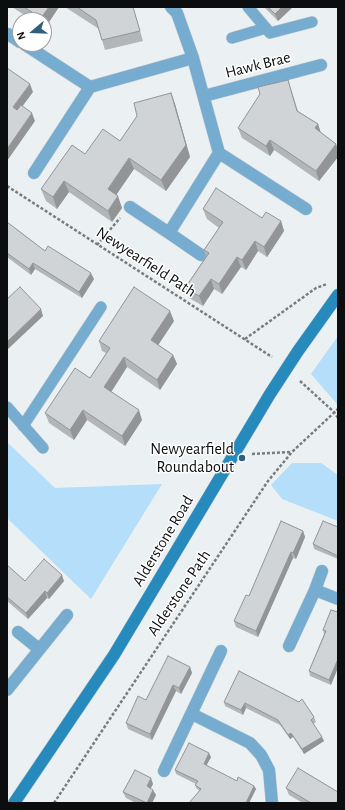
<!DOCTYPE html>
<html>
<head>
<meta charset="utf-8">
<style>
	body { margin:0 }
	#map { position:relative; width:345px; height:810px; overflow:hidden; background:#ebf0f3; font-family:"Alegreya Sans",sans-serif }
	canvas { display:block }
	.frame { position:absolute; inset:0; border:8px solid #0c0d0e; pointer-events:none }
	.north { position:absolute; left:12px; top:12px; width:40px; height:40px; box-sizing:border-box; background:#fff; border:1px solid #9e9e9f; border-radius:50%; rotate:251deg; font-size:11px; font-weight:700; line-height:16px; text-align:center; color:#0c0d0e }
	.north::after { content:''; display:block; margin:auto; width:14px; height:18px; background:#2e607d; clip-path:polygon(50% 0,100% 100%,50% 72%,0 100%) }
</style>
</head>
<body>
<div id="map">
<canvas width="345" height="810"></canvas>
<div class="frame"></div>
<div class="north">N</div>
</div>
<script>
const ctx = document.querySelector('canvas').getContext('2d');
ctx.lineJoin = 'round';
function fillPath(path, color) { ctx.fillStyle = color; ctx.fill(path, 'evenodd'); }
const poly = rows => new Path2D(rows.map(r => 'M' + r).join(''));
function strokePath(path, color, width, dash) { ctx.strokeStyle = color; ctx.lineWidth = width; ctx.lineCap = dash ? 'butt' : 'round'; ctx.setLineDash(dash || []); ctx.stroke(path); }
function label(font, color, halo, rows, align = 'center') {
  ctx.font = font + ' "Alegreya Sans",sans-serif'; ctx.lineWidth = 3; ctx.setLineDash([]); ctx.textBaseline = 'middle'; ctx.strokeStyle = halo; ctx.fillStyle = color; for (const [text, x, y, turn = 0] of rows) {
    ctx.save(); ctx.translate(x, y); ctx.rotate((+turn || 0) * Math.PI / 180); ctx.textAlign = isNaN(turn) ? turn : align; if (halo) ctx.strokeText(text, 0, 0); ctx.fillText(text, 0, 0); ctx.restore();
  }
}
fillPath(poly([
	[338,336,338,403,337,404,311,374],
	[7,442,55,488,162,484,91,599,7,518],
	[292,463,321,463,338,475,338,521,282,499,271,485]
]), '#b4defa');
const lane = poly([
	[248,7,270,33,312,22],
	[232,38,266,28],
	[7,407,43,448],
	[23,426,101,307]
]);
const street = poly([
	[8,34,20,42],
	[24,44,90,87],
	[204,96,321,65],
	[219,153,306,209],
	[34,173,90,87,193,58],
	[130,207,169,233,219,153,193,58,177,13,171,7],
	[169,233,201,255],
	[315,590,322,571],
	[18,632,39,649],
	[289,646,315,590,338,599],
	[7,690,67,615],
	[192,714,250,743,261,755,269,770,272,803],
	[164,771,221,651]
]);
const secondary = poly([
	[14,803,114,655,270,394,298,351,338,295]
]);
strokePath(lane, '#c7ccce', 12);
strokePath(street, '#c7ccce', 13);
strokePath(secondary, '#c7ccce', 13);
strokePath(poly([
	[7,186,272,357],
	[97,245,120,218],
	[245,339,316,288,327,284],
	[300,381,334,412,338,418],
	[252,454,291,452],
	[54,803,268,481,292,452,338,409]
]), '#797c7e', 2.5, [3, 2]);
strokePath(lane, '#75accf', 11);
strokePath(street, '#75accf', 12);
strokePath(secondary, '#278abd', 12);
fillPath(poly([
	[12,7,59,7,45,28,44,28,44,20,32,20],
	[65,7,133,7,143,41,105,50,102,40,99,29],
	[264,7,293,7,278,21],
	[288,80,298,111,318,124,321,133,336,144,338,150,338,157,319,181,274,150,270,156,242,138,238,128],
	[171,93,175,104,190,157,166,191,134,169,116,195,122,208,112,222,69,192,57,209,46,201,41,189,85,154,120,141],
	[203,209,281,221,284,231,267,257,258,251,246,270,241,267,222,294,214,289,203,306,189,298,185,288,206,256,204,250,219,228,207,219],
	[7,222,45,251,94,279,82,298,35,269,31,275,7,257],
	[174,321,158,345,173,355,177,364,160,390,127,367,111,392,142,420,125,446,87,420,74,440,49,423,45,413,90,378,106,353,102,351,99,341],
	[338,527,338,559,314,549,313,544],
	[303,531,305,537,296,559,293,558,258,637,236,627,234,621,249,596],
	[7,565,25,581,64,581,49,599,47,598,28,619,7,601],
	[338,612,331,685,310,676,309,671,324,634,323,630],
	[190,667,192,673,181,694,176,691,152,740,128,729,126,723,146,700],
	[239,671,314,717,316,722,313,724,324,741,304,754,293,737,290,739,280,725,246,708,243,715,225,706,224,702],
	[211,757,206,766,237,781,254,786,256,789,249,803,189,803,200,791,197,789,195,785,196,784,176,774,175,770],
	[153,784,150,788,156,795,152,803,136,803,126,798,123,792],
	[286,788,338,803,303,803,289,795]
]), '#b3b6b9');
fillPath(poly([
	[49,7,59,7,45,28,44,26,44,20,42,20,41,18],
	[282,7,293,7,278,21,275,14],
	[30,84,33,92,16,115,13,107],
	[171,93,175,104,190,157,166,191,161,180],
	[32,113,35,121,7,161,7,149],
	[318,124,321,134,315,128],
	[270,140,274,150,270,156,266,146],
	[336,144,338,150,338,157,319,181,316,171],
	[129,158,134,169,112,201,108,189],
	[64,181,69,192,57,209,53,197],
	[118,196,122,208,112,222,108,211],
	[281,221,284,231,267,257,264,247],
	[255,241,258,251,246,270,242,260],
	[237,257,241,267,222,294,219,284],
	[33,263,35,269,31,275,29,269],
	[91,273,94,279,82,298,79,292],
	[211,279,214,289,203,306,199,296],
	[41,309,43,316,7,350,7,342],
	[170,311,174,321,155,350,151,340],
	[173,355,177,364,160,390,157,380],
	[124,357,127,367,108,397,104,387],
	[83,410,87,420,74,440,70,430],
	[139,410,142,420,125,446,122,436],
	[303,531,305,537,296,559,293,553],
	[291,552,293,558,258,637,256,631],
	[62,575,64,581,49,599,47,593],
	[45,591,47,598,28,619,26,613],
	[338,659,338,668,331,685,329,680],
	[190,667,192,673,181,694,179,688],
	[173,685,176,691,152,740,150,734],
	[245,703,246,708,243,715,241,710],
	[291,733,293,737,290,739,288,735],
	[322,737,324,741,304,754,302,749],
	[209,753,211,757,205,768,204,764],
	[151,778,153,784,149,792,147,786],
	[254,786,256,789,249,803,246,803],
	[153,790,156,795,152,803,147,803]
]), '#929496');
const building = poly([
	[24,7,49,7,41,18,24,7],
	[77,7,133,7,140,31,102,40,96,20,77,7],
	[268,7,282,7,275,14,268,7],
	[7,68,30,84,13,107,17,110,21,105,32,113,7,149,7,68],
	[288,80,297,111,318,124,315,128,336,144,316,171,270,140,266,146,238,128,260,94,258,87,288,80],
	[171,93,186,145,161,180,129,158,108,189,118,196,108,211,64,181,53,197,41,189,72,145,85,154,103,129,120,141,137,116,134,103,171,93],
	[216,188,262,218,266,212,281,221,264,247,255,241,242,260,237,257,219,284,211,279,199,296,185,288,209,253,204,250,223,222,203,209,216,188],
	[7,222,45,251,48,246,91,273,79,292,33,263,29,269,7,253,7,222],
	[20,287,41,309,7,342,7,299,20,287],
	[134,287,170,311,151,340,173,355,157,380,124,357,104,387,139,410,122,436,83,410,70,430,45,413,75,368,90,378,110,348,99,341,134,287],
	[281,521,303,531,293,553,291,552,256,631,234,621,246,595,249,596,281,521],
	[323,521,338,527,338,556,313,544,323,521],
	[44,559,62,575,47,593,45,591,26,613,7,597,7,565,25,581,44,559],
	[331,610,338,612,338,659,329,680,309,671,326,631,323,630,331,610],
	[168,656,190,667,179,688,173,685,150,734,126,723,138,696,146,700,168,656],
	[239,671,299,702,302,699,314,717,311,720,322,737,302,749,291,733,288,735,278,720,245,703,241,710,224,702,239,671],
	[189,743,209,753,204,764,237,781,238,777,254,786,246,803,189,803,201,789,195,785,198,781,175,770,189,743],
	[298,768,338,792,338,800,336,803,311,803,286,788,298,768],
	[135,770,151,778,147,786,153,790,147,803,123,792,135,770]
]);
fillPath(building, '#d0d4d7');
strokePath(building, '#929496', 1);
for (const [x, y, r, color] of [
	[242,458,4,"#2e607d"]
]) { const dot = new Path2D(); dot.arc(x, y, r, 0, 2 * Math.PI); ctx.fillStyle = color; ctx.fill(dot); strokePath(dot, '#fff', 1.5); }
label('16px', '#0c0d0e', '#fff', [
	["Hawk Brae",258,65,-14],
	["Newyearfield Path",146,262,33],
	["Alderstone Road",163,541,-59],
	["Alderstone Path",179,593,-56]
]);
label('16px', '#0c0d0e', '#fff', [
	["Newyearfield",234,449],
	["Roundabout",234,467]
], 'right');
</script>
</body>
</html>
